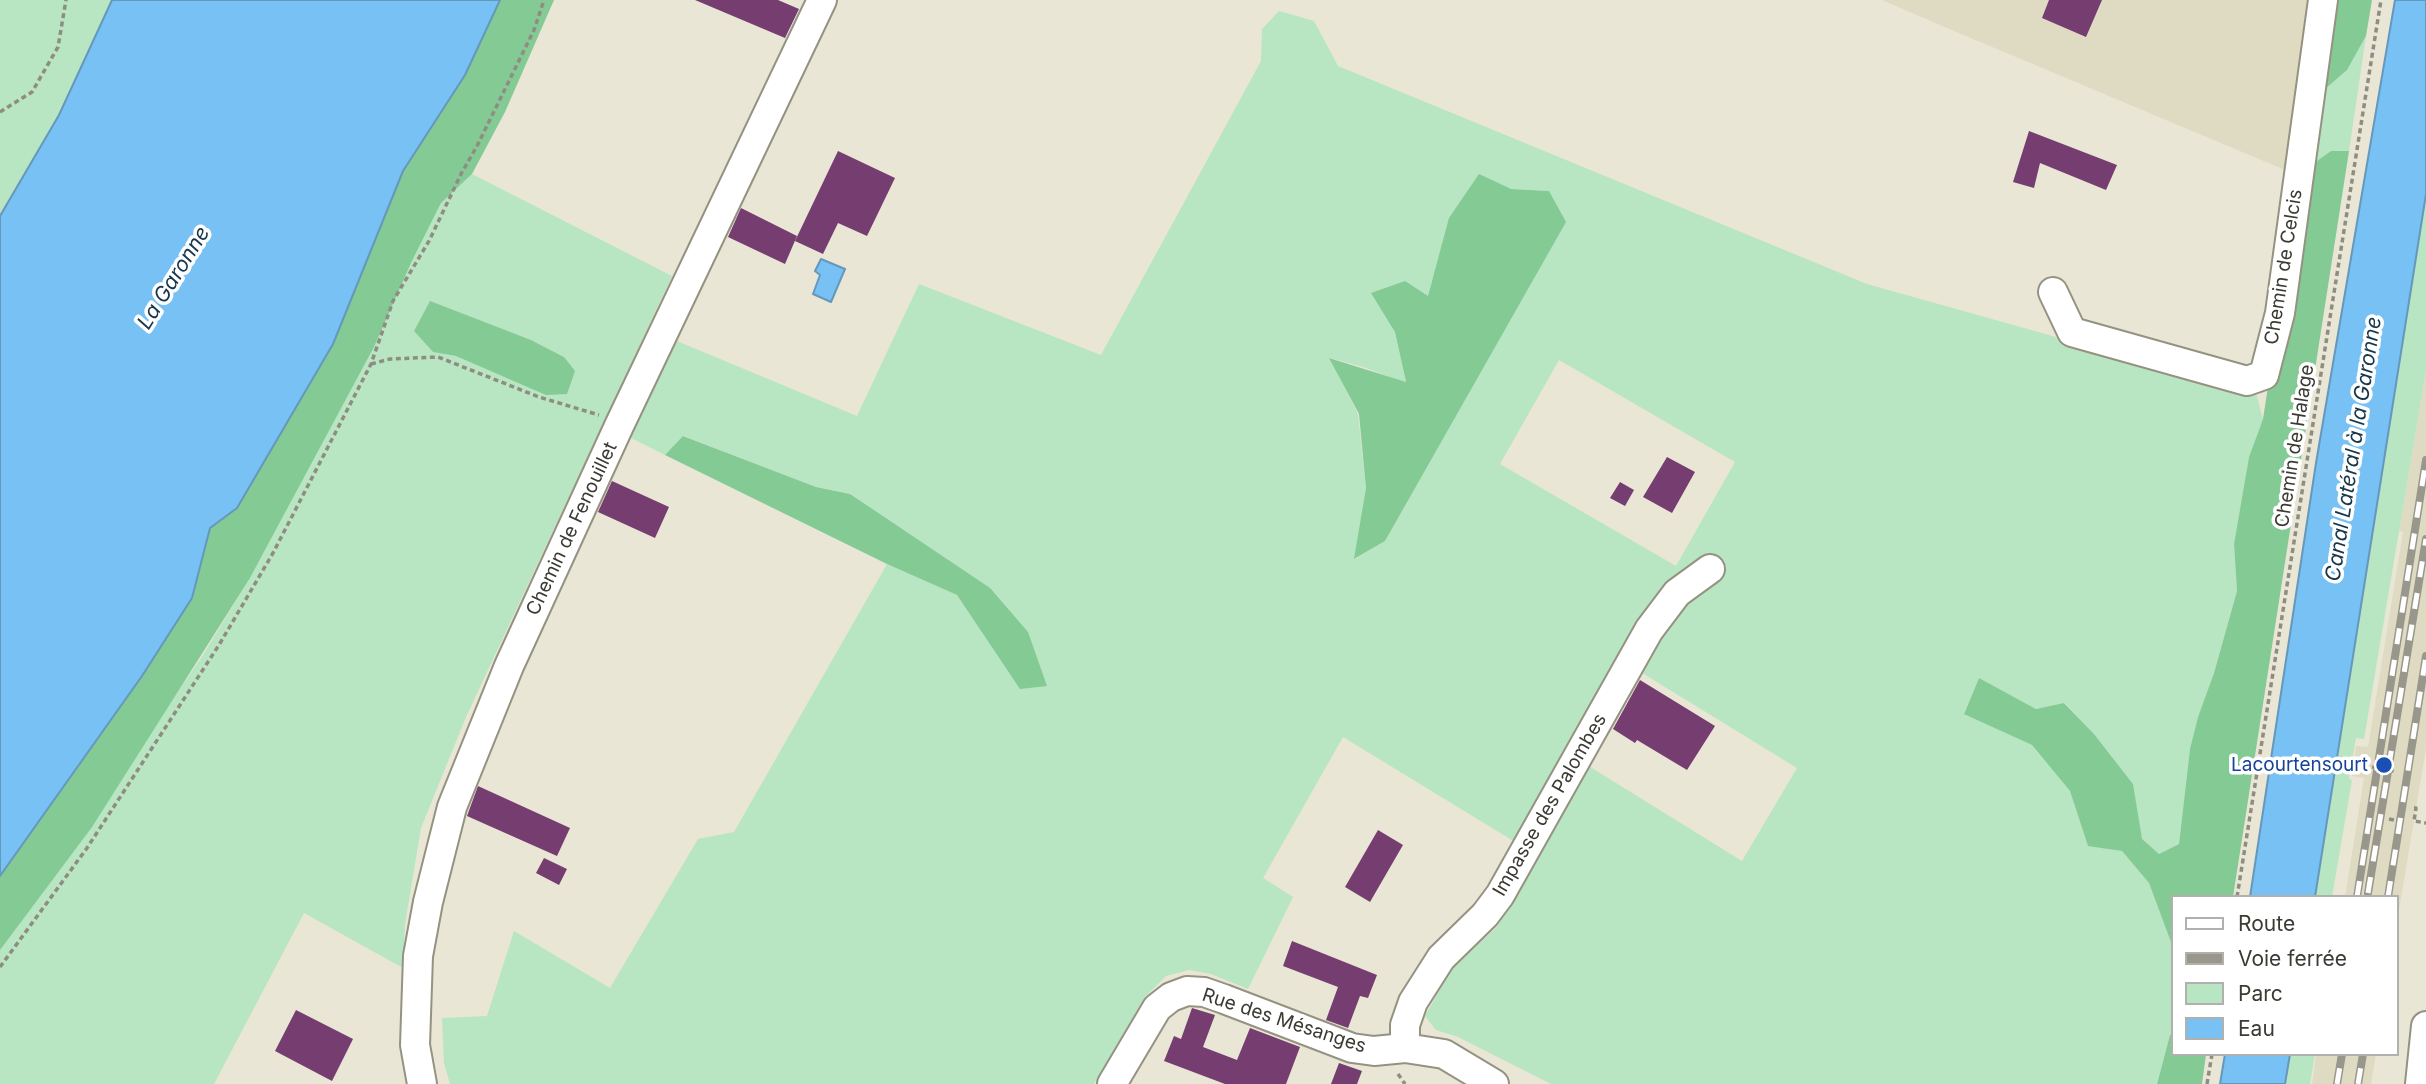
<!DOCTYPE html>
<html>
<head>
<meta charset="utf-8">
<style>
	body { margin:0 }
	#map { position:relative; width:2426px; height:1084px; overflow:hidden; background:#e9e6d5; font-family:Inter,sans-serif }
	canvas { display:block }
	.legend { position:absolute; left:2171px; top:895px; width:228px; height:161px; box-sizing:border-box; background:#fff; border:2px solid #b1b0ad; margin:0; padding:9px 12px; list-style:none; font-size:21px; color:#3b3a33 }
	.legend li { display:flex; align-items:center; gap:14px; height:35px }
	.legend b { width:35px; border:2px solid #b1b0ad }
</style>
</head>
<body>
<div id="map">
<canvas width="2426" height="1084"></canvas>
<ul class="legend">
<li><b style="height:9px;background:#fff"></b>Route</li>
<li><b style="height:9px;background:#99978b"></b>Voie ferrée</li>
<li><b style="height:19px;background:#b8e5c2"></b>Parc</li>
<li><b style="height:19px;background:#77c1f5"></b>Eau</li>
</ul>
</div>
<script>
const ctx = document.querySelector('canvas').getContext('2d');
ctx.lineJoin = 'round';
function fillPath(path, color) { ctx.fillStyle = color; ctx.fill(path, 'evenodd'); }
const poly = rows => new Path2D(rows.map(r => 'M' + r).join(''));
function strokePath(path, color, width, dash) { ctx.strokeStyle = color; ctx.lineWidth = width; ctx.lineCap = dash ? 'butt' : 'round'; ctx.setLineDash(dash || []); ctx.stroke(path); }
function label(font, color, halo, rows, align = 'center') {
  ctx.font = font + ' Inter,sans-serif'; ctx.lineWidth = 7; ctx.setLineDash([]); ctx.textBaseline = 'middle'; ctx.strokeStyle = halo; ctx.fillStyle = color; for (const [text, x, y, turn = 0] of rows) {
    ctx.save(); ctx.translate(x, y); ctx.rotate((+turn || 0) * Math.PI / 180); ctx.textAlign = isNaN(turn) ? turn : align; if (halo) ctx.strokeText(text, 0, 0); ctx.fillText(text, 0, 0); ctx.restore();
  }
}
fillPath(poly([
	[1882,0,2311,0,2285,170,1935,23],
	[2426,371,2426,749,2396,928,2396,897,2345,897,2364,778,2352,776,2356,746,2368,747,2403,532,2399,531],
	[2316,1054,2376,1054,2371,1084,2312,1084]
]), '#dfdbc3');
fillPath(poly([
	[0,0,112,0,59,115,0,216],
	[1279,11,1314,21,1338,66,1867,284,2256,393,2263,419,2249,457,2234,544,2237,591,2214,673,2198,717,2190,749,2179,844,2159,854,2141,839,2133,784,2094,734,2065,703,2036,709,1979,678,1964,713,2032,745,2070,791,2088,845,2122,851,2149,883,2172,945,2172,1035,2170,1035,2157,1084,1551,1084,1458,1037,1436,1030,1425,1016,1453,966,1496,928,1538,856,1343,737,1263,878,1293,897,1248,989,1211,974,1189,970,1166,976,1145,997,1094,1084,450,1084,444,1063,442,1018,487,1016,514,931,610,988,698,839,734,832,887,564,957,595,1020,688,1028,632,850,494,816,487,684,436,665,455,627,436,672,339,857,416,919,284,1101,355,1261,61,1262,29],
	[1511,189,1549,191,1565,222,1385,541,1355,559,1366,488,1358,414,1330,358,1363,367,1406,383,1395,332,1428,297,1432,280],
	[1559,360,1735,462,1676,566,1500,464],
	[1634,668,1797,768,1742,861,1579,760],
	[2366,36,2349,151,2331,151,2314,163,2324,90,2347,70],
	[472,174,672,276,466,717,421,828,405,924,403,968,304,913,214,1084,0,1084,0,950,201,658,250,578,374,347,411,263,441,203],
	[430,302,531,340,564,357,456,356,433,352,414,331],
	[2426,194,2426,371,2364,739,2356,738,2349,779,2352,780,2332,897,2315,897],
	[2290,1054,2315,1054,2310,1084,2285,1084]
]), '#b8e5c2');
fillPath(poly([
	[500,0,554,0,505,112,472,174,441,203,411,263,374,347,250,578,92,827,0,950,0,876,142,676,192,598,210,527,237,508,333,344,403,171,465,75],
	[2329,0,2372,0,2366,36,2347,70,2324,90],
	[2331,151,2349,151,2233,897,2172,897,2172,945,2149,883,2122,851,2088,846,2070,791,2032,745,1964,714,1979,678,2036,709,2064,703,2094,734,2133,784,2142,839,2159,854,2179,844,2190,749,2198,717,2214,673,2237,591,2234,544,2249,457,2263,419,2273,354,2291,315,2303,255,2314,163],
	[1479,174,1511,189,1549,191,1566,222,1385,541,1354,559,1366,488,1359,414,1329,358,1406,382,1395,332,1371,293,1405,281,1428,296,1449,218],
	[430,301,531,340,564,357,575,371,567,394,546,395,456,356,433,352,414,331],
	[683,436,816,487,850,494,990,588,1028,632,1047,686,1020,689,957,595,887,564,665,455],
	[2170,1035,2172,1035,2172,1054,2206,1054,2202,1084,2157,1084]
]), '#83ca95');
const water = poly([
	[112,0,500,0,465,75,403,171,333,344,237,508,210,528,192,598,142,676,0,876,0,216,59,115,112,0],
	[2395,0,2426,0,2426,194,2315,897,2250,897,2316,463,2395,0],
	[821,259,845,269,831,302,813,294,820,275,815,271,821,259],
	[2225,1054,2290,1054,2285,1084,2220,1084,2225,1054]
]);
fillPath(water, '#77c1f5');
strokePath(water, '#6598bb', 2);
fillPath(poly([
	[695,0,778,0,799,9,785,38],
	[2049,0,2102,0,2086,37,2042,18],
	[2029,131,2117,165,2106,190,2040,163,2034,188,2013,182],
	[838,151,895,178,867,236,838,223,823,254,795,241],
	[741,208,797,236,785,264,728,237],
	[1667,457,1695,472,1672,513,1643,497],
	[612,481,669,507,655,538,598,512],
	[1620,482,1634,490,1625,506,1610,498],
	[1640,680,1715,726,1687,770,1637,740,1635,743,1613,729],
	[478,786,570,828,557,856,467,816],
	[1378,830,1403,845,1370,902,1345,887],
	[544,858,567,869,559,885,536,873],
	[1292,941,1377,975,1368,998,1360,996,1348,1028,1326,1020,1338,987,1283,966],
	[1192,1008,1215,1015,1203,1047,1237,1060,1250,1028,1300,1047,1286,1084,1225,1084,1164,1061,1174,1036,1181,1039],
	[296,1010,353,1039,332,1081,275,1051],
	[1339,1063,1362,1071,1357,1084,1331,1084]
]), '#753d70');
const minor = poly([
	[2053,292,2072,332,2247,381,2264,375,2280,313,2323,0],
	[1405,1048,1405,1025,1413,1002,1441,958,1485,915,1500,895,1649,630,1677,593,1710,569],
	[422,1084,415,1045,418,956,428,902,452,807,509,666,619,426,822,0],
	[1112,1084,1157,1008,1171,997,1187,991,1204,992,1224,999,1352,1048,1374,1051,1405,1048,1444,1054,1494,1084],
	[2420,1084,2426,1026]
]);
strokePath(minor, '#959282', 32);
strokePath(poly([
	[0,112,32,92,58,47,66,0],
	[371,364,390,359,438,357,539,397,599,415],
	[2372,767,2394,771],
	[2414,808,2416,808,2414,821,2426,823],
	[2389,819,2404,822],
	[2237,897,2381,0],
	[0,967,87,848,219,645,273,553,371,364,393,301,429,241,461,174,477,146,534,30,544,0],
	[1398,1074,1405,1084],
	[2207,1084,2212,1054]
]), '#8f8d81', 3.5, [5, 3.5]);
strokePath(minor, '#fff', 28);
const rail = poly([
	[2368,893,2426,539],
	[2357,897,2426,460],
	[2388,897,2426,656],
	[2337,1084,2342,1054],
	[2358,1084,2363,1054]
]);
strokePath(rail, '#99978b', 8);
strokePath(rail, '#fff', 5, [16]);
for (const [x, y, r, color] of [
	[2384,765,9,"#1a4fb4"]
]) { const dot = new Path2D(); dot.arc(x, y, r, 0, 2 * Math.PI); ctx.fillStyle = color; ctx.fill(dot); strokePath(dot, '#fff', 2.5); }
label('19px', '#3b3a33', '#fff', [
	["Chemin de Celcis",2284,267,-81],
	["Chemin de Halage",2295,446,-81],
	["Chemin de Fenouillet",572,529,-65],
	["Impasse des Palombes",1550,805,-60],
	["Rue des Mésanges",1284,1021,18]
]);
label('19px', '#164399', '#fff', [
	["Lacourtensourt",2368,765]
], 'right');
label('italic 21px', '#16364b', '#fff', [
	["La Garonne",174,278,-58],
	["Canal Latéral à la Garonne",2354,449,-81]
]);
</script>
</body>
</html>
